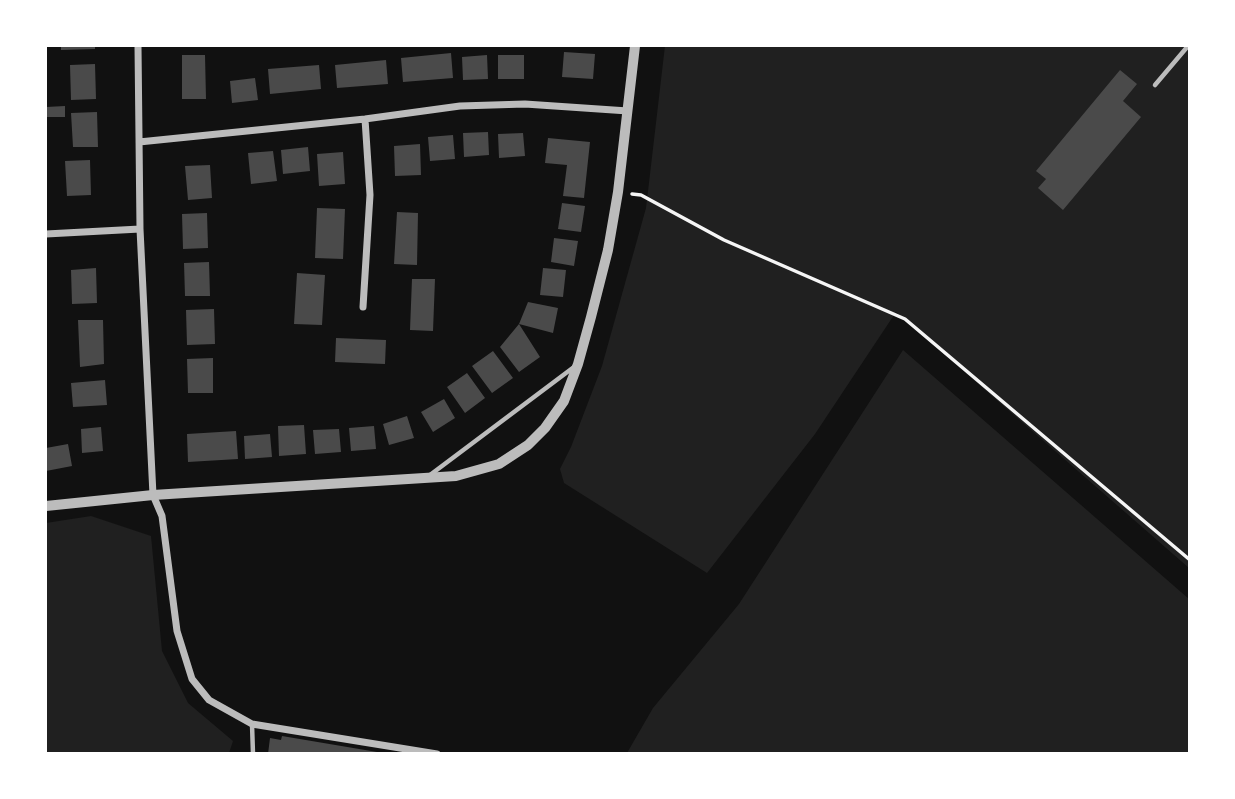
<!DOCTYPE html>
<html>
<head>
<meta charset="utf-8">
<style>
	body { margin:0 }
	#map { position:relative; width:1235px; height:799px; overflow:hidden; background:#111; font-family:"PT Sans",sans-serif }
	canvas { display:block }
	.frame { position:absolute; inset:0; border:47px solid #fff; pointer-events:none }
</style>
</head>
<body>
<div id="map">
<canvas width="1235" height="799"></canvas>
<div class="frame"></div>
</div>
<script>
const ctx = document.querySelector('canvas').getContext('2d');
ctx.lineJoin = 'round';
function fillPath(path, color) { ctx.fillStyle = color; ctx.fill(path, 'evenodd'); }
const poly = rows => new Path2D(rows.map(r => 'M' + r).join(''));
function strokePath(path, color, width, dash) { ctx.strokeStyle = color; ctx.lineWidth = width; ctx.lineCap = dash ? 'butt' : 'round'; ctx.setLineDash(dash || []); ctx.stroke(path); }
fillPath(poly([
	[665,46,1189,46,1189,568,896,312,815,434,707,573,564,483,560,469,571,447,602,366,646,208],
	[903,350,1189,599,1189,753,627,753,653,708,739,604],
	[91,516,151,536,162,651,188,703,233,741,229,753,46,753,46,523]
]), '#202020');
fillPath(poly([
	[61,46,95,46,95,49,61,50],
	[564,52,595,54,593,79,562,77],
	[451,53,453,78,403,82,401,58],
	[182,55,205,55,206,99,182,99],
	[487,55,488,79,463,80,462,57],
	[498,55,524,55,524,79,498,79],
	[386,60,388,84,337,88,335,65],
	[95,64,96,99,71,100,70,65],
	[319,65,321,89,270,94,268,69],
	[1120,70,1137,84,1123,101,1141,117,1063,210,1038,188,1046,179,1036,171],
	[255,78,258,100,232,103,230,81],
	[65,106,65,117,46,117,46,107],
	[97,112,98,147,73,147,71,113],
	[488,132,489,155,464,157,463,133],
	[523,133,525,156,499,158,498,134],
	[453,135,455,159,430,161,428,137],
	[548,138,590,142,584,198,563,196,567,165,545,163],
	[420,144,421,175,395,176,394,146],
	[308,147,310,171,283,174,281,150],
	[273,151,277,181,251,184,248,153],
	[343,152,345,184,319,186,317,154],
	[90,160,91,195,67,196,65,161],
	[210,165,212,198,188,200,185,166],
	[562,203,585,206,581,232,558,229],
	[317,208,345,209,343,259,315,258],
	[397,212,418,213,417,265,394,264],
	[207,213,208,248,183,249,182,214],
	[554,238,578,241,574,266,551,262],
	[209,262,210,296,185,296,184,263],
	[96,268,97,303,72,304,71,270],
	[543,268,566,270,563,297,540,295],
	[297,273,325,275,322,325,294,324],
	[412,279,435,279,433,331,410,330],
	[528,302,558,308,553,333,519,324,540,357,519,372,500,347,519,324],
	[214,309,215,344,187,345,186,310],
	[78,320,103,320,104,364,80,367],
	[336,338,386,340,385,364,335,362],
	[493,351,513,378,492,393,472,366],
	[213,358,213,393,188,393,187,359],
	[467,373,485,398,465,413,447,387],
	[105,380,107,405,73,407,71,383],
	[444,399,455,418,433,432,421,412],
	[407,416,414,438,389,445,383,424],
	[304,425,306,454,279,456,278,426],
	[374,426,376,449,351,451,349,428],
	[101,427,103,451,82,453,81,429],
	[339,429,341,452,315,454,313,430],
	[236,431,238,459,188,462,187,434],
	[270,434,272,457,245,459,244,436],
	[68,444,72,466,46,471,46,448],
	[282,736,377,752,377,754,268,754,270,738,281,740]
]), '#4a4a4a');
strokePath(poly([
	[632,194,641,195,724,240,905,319,1190,560]
]), '#f5f5f5', 3.5);
strokePath(poly([
	[1155,85,1188,46],
	[430,475,574,367],
	[252,724,253,754]
]), '#bcbcbc', 4.5);
strokePath(poly([
	[138,46,140,229,153,495,162,516,177,631,192,679,209,700,252,724,437,754],
	[139,142,365,119,460,106,525,104,628,111],
	[46,234,140,229],
	[363,307,370,195,365,119]
]), '#bcbcbc', 7);
strokePath(poly([
	[46,506,153,495,456,476,499,464,528,445,545,428,564,401,578,364,591,317,608,250,618,192,635,46]
]), '#bcbcbc', 10);
</script>
</body>
</html>
